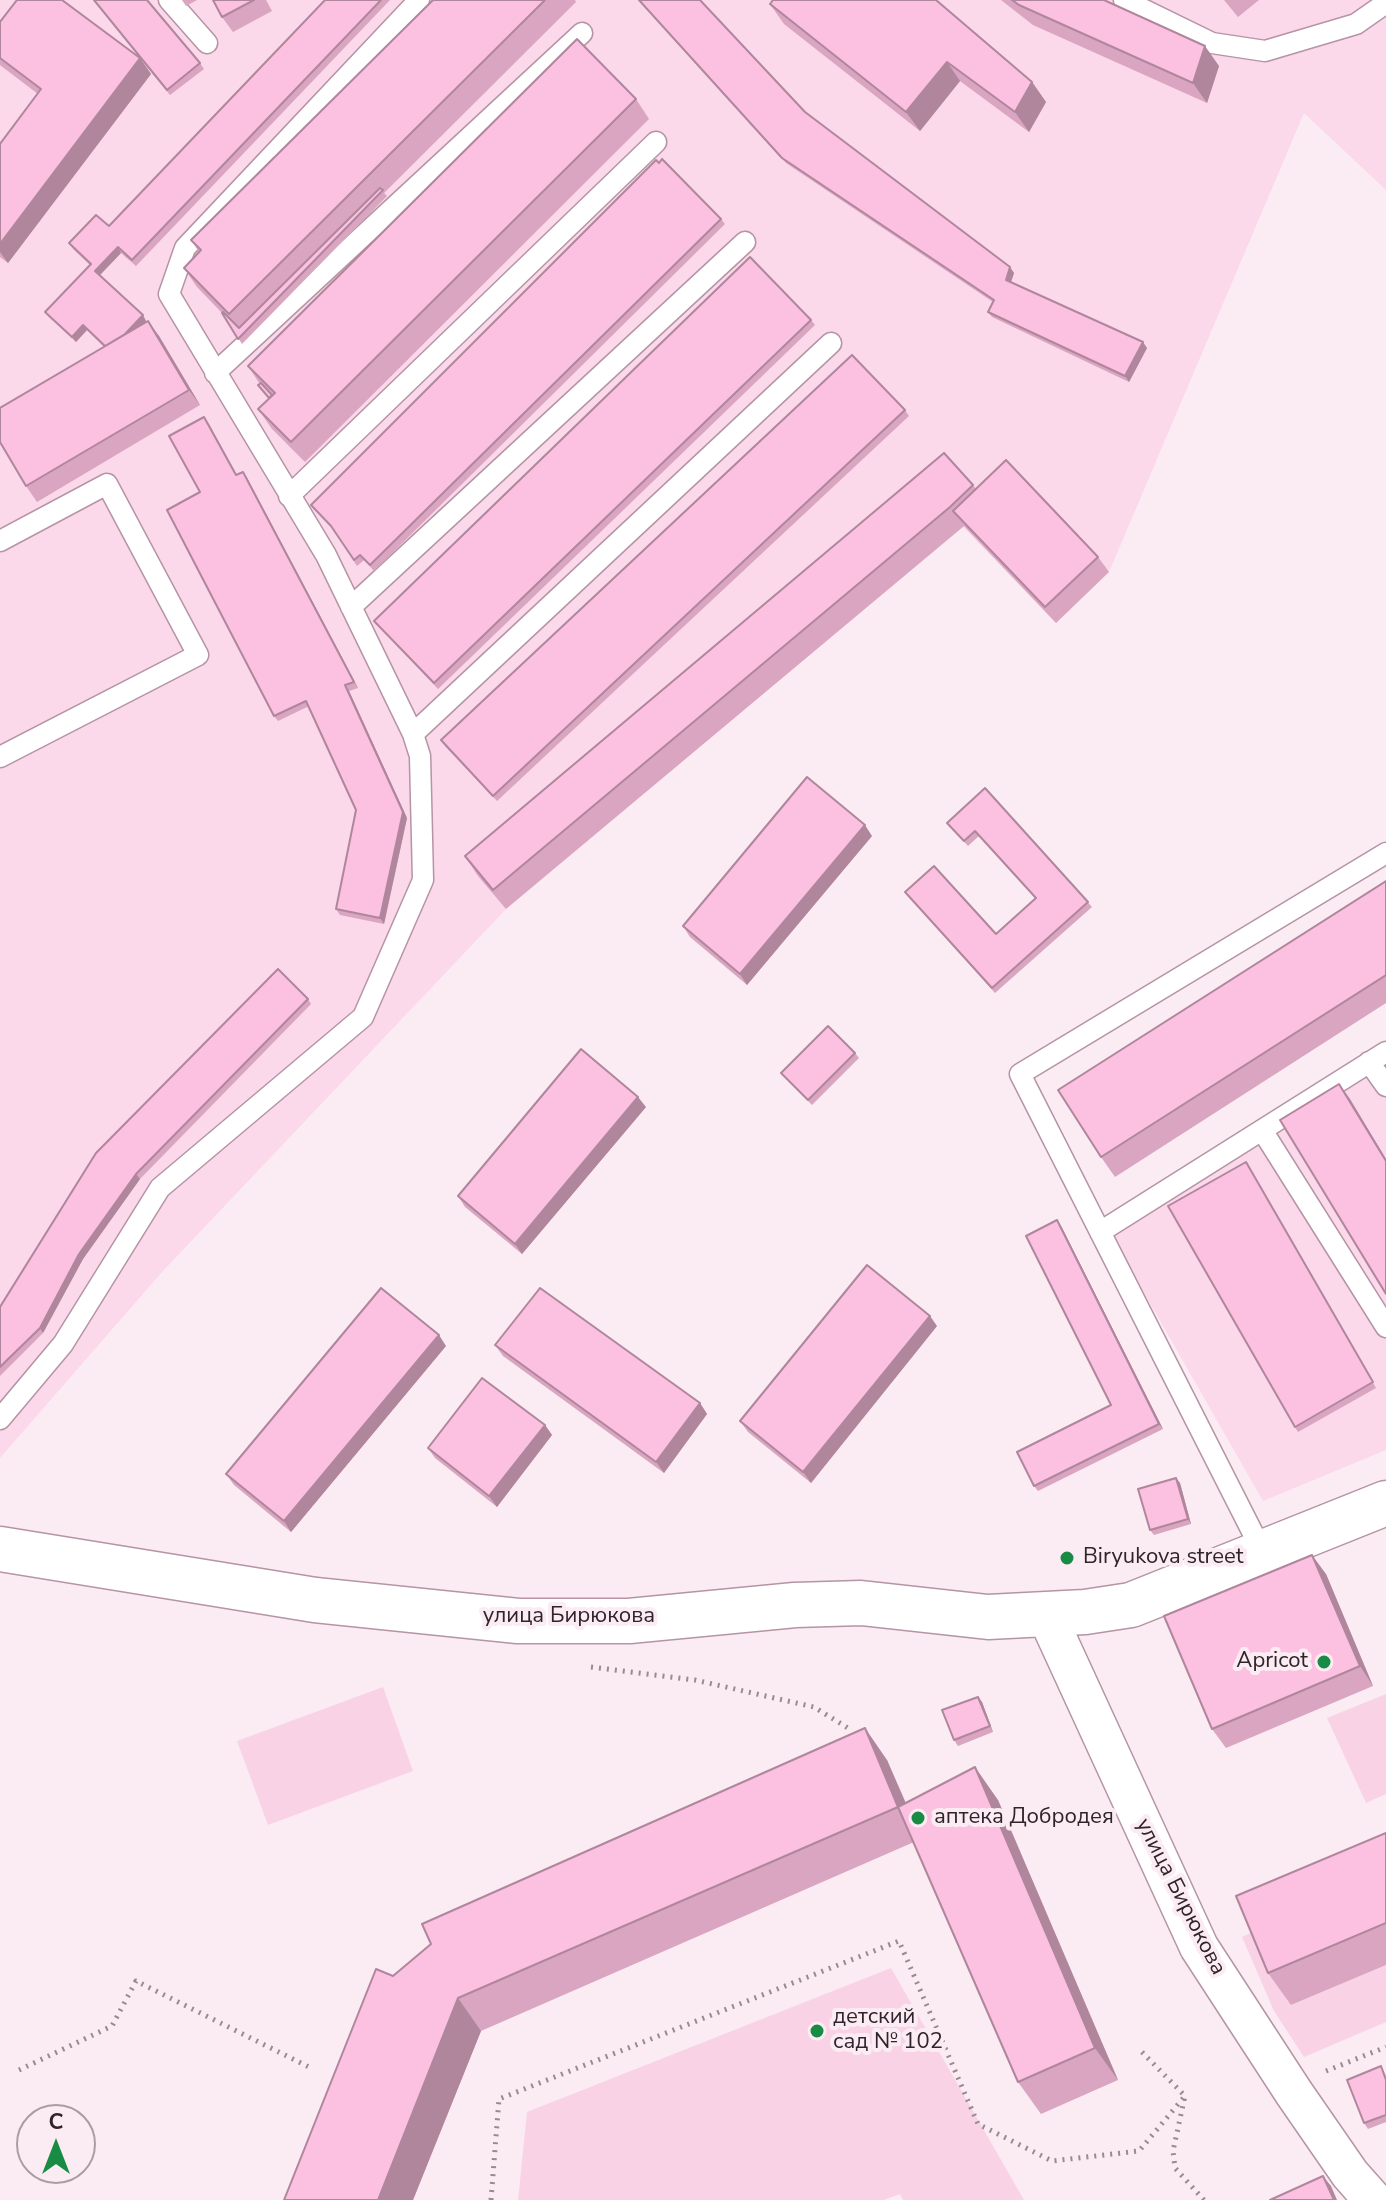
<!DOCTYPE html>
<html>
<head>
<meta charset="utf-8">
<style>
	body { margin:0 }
	#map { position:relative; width:1386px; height:2200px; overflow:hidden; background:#fbecf3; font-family:"Nunito Sans",sans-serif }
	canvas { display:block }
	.north { position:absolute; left:16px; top:2104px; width:80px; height:80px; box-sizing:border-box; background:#fbecf3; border:2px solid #aa9ca3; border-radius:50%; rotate:0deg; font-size:22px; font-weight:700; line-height:32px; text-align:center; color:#30232a }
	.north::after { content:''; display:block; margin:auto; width:28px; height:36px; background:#188b44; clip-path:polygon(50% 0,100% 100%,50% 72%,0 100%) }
</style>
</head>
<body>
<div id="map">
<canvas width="1386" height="2200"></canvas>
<div class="north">С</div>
</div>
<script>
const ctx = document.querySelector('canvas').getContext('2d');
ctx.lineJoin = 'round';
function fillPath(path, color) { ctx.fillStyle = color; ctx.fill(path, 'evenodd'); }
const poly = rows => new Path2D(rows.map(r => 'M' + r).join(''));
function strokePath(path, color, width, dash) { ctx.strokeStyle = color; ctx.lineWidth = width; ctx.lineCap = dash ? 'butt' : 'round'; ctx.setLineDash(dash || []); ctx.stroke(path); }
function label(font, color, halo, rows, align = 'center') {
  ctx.font = font + ' "Nunito Sans",sans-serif'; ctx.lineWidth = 8; ctx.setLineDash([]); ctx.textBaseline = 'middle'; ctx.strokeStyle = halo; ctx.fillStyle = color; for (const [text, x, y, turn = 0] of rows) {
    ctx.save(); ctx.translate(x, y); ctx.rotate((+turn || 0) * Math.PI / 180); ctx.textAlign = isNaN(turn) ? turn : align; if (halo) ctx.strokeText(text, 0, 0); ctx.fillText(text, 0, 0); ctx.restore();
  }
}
fillPath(poly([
	[0,0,1386,0,1386,190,1304,113,1109,572,1056,623,963,527,506,909,162,1272,0,1458],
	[1386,1058,1386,1450,1263,1501,1111,1235]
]), '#fbd8ea');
fillPath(poly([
	[383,1687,413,1771,268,1825,237,1741],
	[1386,1694,1386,1794,1366,1803,1327,1718],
	[1259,1929,1291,2005,1386,1965,1386,2022,1304,2057,1274,2011,1242,1937],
	[891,1968,1024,2200,903,2200,900,2194,884,2200,518,2200,527,2112]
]), '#f9d2e6');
const lane = poly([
	[169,0,207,43],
	[1124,0,1212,43,1265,51,1356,24,1386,3],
	[215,373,582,33],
	[289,496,656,142],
	[0,541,107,484,198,655,0,757],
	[351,607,745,242],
	[413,734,831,343],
	[1369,1062,1386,1086],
	[1262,1130,1386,1327],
	[1100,1232,1386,1052],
	[0,1419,63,1344,160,1188,363,1017,423,880,420,756,413,734,326,555,169,294,185,248,419,0],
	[1263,1553,1020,1074,1386,853]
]);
const street = poly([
	[1046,1614,1199,1947,1294,2093,1350,2174,1373,2200]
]);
const secondary = poly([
	[0,1549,315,1600,518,1621,629,1621,795,1605,861,1603,988,1617,1085,1612,1131,1605,1386,1503]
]);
strokePath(lane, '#b594a5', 23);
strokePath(street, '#b594a5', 41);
strokePath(secondary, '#b594a5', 47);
strokePath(poly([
	[591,1667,695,1680,814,1707,851,1730],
	[1142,2052,1185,2096,1173,2151,1175,2168,1204,2200],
	[19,2070,112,2026,136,1981,313,2069],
	[1326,2071,1386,2047],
	[491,2200,499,2099,899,1941,978,2124,1052,2161,1139,2151,1185,2096]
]), '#988a91', 5, [2, 6]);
strokePath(lane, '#fff', 20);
strokePath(street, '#fff', 38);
strokePath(secondary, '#fff', 44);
fillPath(poly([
	[94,0,200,63,204,69,170,95],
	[182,0,197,0,186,6],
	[213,0,266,0,272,11,233,32,222,17],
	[325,0,390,0,136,266,121,253,100,275,146,321,145,322,159,336,200,405,37,502,26,486,104,347,87,330,76,342,49,317,45,312,90,265,73,249,69,243,109,226],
	[433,0,575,0,576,2,384,193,387,196,242,344,222,313,197,287,184,268,199,252,191,240],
	[638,0,700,0,805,112,1014,273,1011,282,1147,348,1129,382,992,317,988,312,993,302,786,163],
	[1001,0,1104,0,1219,66,1207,103,1033,25],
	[1224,0,1259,0,1238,17],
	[770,4,1032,82,1046,102,1029,132,960,81,920,131,784,24],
	[0,22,140,58,151,74,8,263,0,257,0,144,38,94,0,65],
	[636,99,649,119,305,462,272,429,258,409,269,398,248,366],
	[721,219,725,224,374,571,364,560,357,566,334,530,311,505],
	[811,320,815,325,438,689,374,621],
	[905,410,909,416,497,801,445,746,441,740],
	[208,422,237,475,247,478,358,688,349,691,407,818,384,924,340,915,336,909,356,810,309,706,278,721,274,716],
	[973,485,976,489,1098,557,1109,572,1056,623,964,526,506,909,478,876,465,856],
	[985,788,1092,907,995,993,905,892,996,934,1035,898,979,836,968,846,947,823],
	[872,836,747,985,690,937,683,926],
	[1386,881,1386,1003,1115,1177,1101,1157],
	[308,999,311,1004,140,1179,83,1259,43,1333,0,1376,0,1307],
	[855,1053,859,1058,812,1105,781,1073],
	[646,1107,522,1254,465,1207,458,1196],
	[1246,1162,1376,1388,1298,1432,1295,1427],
	[1061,1226,1163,1429,1038,1491,1034,1486,1111,1405],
	[937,1326,811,1483,748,1432,740,1421],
	[495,1345,700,1403,707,1414,664,1473,503,1356],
	[446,1346,291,1532,234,1485,226,1474],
	[545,1425,552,1435,497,1507,435,1458,428,1448],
	[1176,1478,1180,1483,1191,1524,1154,1535,1150,1530],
	[1326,1574,1373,1686,1226,1748,1212,1729],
	[978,1697,982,1702,993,1732,958,1746,954,1740],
	[887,1760,906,1803,998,1800,1118,2080,1041,2114,1018,2082,914,1842,481,2031,413,2200,284,2200,393,1976],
	[1386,1833,1386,1965,1291,2005,1268,1973],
	[1381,2066,1386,2076,1386,2122,1368,2129,1364,2123]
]), '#d9a5c1');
fillPath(poly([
	[1205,46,1219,66,1207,103,1193,83],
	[140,58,151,74,8,263,0,252,0,244],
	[947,62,960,81,920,131,906,112],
	[1032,82,1046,102,1029,132,1015,112],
	[118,247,121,253,99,276,95,271],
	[1010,267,1014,273,1010,285,1006,280],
	[143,315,146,321,113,356,110,351],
	[148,321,159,336,200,405,189,390],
	[83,325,87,330,76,342,72,337],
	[1143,342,1147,348,1129,382,1125,376],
	[243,472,247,478,358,688,354,682],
	[345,685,349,691,407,818,384,924,380,918],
	[865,825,872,836,747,985,740,974],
	[1339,1084,1350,1099,1386,1159,1386,1161],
	[638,1097,646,1107,522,1254,515,1244],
	[136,1174,140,1179,83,1259,43,1333,40,1328,79,1254],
	[1057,1220,1061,1226,1163,1429,1159,1424],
	[930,1316,937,1326,811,1483,803,1472],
	[439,1335,446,1346,291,1532,284,1521],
	[700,1403,707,1414,664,1473,656,1462],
	[545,1425,552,1435,497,1507,489,1496],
	[1176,1478,1180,1483,1191,1524,1188,1519],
	[1312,1555,1326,1574,1373,1686,1360,1666],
	[978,1697,982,1702,993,1732,990,1726],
	[865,1728,887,1760,921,1839,898,1807],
	[975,1767,998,1800,1118,2080,1095,2048],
	[458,1998,481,2031,413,2200,378,2200],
	[1323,2176,1331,2186,1337,2200,1334,2200]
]), '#b0869d');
const building = poly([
	[17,0,62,0,140,58,0,244,0,144,41,89,0,58,0,22,17,0],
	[94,0,147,0,200,63,167,90,94,0],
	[213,0,254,0,222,17,213,0],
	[325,0,381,0,132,260,118,247,95,271,143,315,125,334,105,346,83,325,72,337,45,312,91,264,69,243,96,215,109,226,325,0],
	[433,0,545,0,229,314,184,268,201,250,191,240,433,0],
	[639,0,700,0,805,112,1010,267,1006,280,1143,342,1125,376,988,312,994,300,782,158,639,0],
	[773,0,936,0,1032,82,1015,112,947,62,906,112,770,4,773,0],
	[1012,0,1104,0,1205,46,1193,83,1019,5,1012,0],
	[577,39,636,99,291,442,258,409,275,393,248,366,577,39],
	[662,159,721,219,370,565,360,555,354,560,331,526,311,505,656,160,659,163,662,159],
	[380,188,383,190,238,339,222,313,223,312,239,328,380,188],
	[750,257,811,320,434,683,374,621,750,257],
	[148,321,189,390,26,486,0,442,0,408,148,321],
	[852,355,905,410,493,796,441,740,852,355],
	[261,383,272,395,269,398,258,385,261,383],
	[204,417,236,475,243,472,354,682,345,685,403,812,380,918,336,909,356,810,306,701,274,716,167,510,200,492,169,436,204,417],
	[944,453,973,485,950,507,493,890,465,856,944,453],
	[1006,460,1098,557,1045,607,953,511,1006,460],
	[807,777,865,825,740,974,683,926,807,777],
	[985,788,1088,902,992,988,905,892,934,866,996,934,1036,898,975,831,964,841,947,823,985,788],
	[1386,881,1386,975,1101,1157,1058,1090,1386,881],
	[278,969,308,999,136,1174,79,1254,40,1328,0,1367,0,1307,96,1153,278,969],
	[828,1026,855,1053,808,1100,781,1073,828,1026],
	[581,1049,638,1097,515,1244,458,1196,581,1049],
	[1339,1084,1386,1161,1386,1294,1280,1120,1339,1084],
	[1246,1162,1373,1382,1295,1427,1168,1206,1246,1162],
	[1057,1220,1159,1424,1034,1486,1017,1452,1111,1405,1026,1236,1057,1220],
	[867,1265,930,1316,803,1472,740,1421,867,1265],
	[381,1288,439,1335,284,1521,226,1474,381,1288],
	[540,1288,700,1403,656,1462,495,1345,540,1288],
	[482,1378,545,1425,489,1496,428,1448,482,1378],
	[1176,1478,1188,1519,1150,1530,1138,1489,1176,1478],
	[1312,1555,1360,1666,1212,1729,1164,1616,1312,1555],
	[978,1697,990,1726,954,1740,942,1710,978,1697],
	[865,1728,898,1807,458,1998,378,2200,284,2200,376,1969,393,1976,431,1944,422,1924,865,1728],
	[975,1767,1095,2048,1018,2082,898,1807,975,1767],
	[1386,1833,1386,1923,1268,1973,1236,1896,1386,1833],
	[1381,2066,1386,2080,1386,2115,1364,2123,1347,2080,1381,2066],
	[1323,2176,1334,2200,1270,2200,1323,2176]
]);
fillPath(building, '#fcc0e0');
strokePath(building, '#b0869d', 2);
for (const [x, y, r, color] of [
	[1067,1558,8,"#188b44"],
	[1324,1662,8,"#188b44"],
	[918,1818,8,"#188b44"],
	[817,2031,8,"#188b44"]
]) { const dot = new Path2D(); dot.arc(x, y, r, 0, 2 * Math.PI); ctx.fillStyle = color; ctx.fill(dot); strokePath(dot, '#fbecf3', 3); }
label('22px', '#30232a', '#fbecf3', [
	["Biryukova street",1083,1558],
	["Apricot",1308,1662,"right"],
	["аптека Добродея",934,1818],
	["детский",833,2018],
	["сад № 102",833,2043]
], 'left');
label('22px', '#30232a', '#fbecf3', [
	["улица Бирюкова",569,1617],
	["улица Бирюкова",1180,1897,63]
]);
</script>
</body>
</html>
